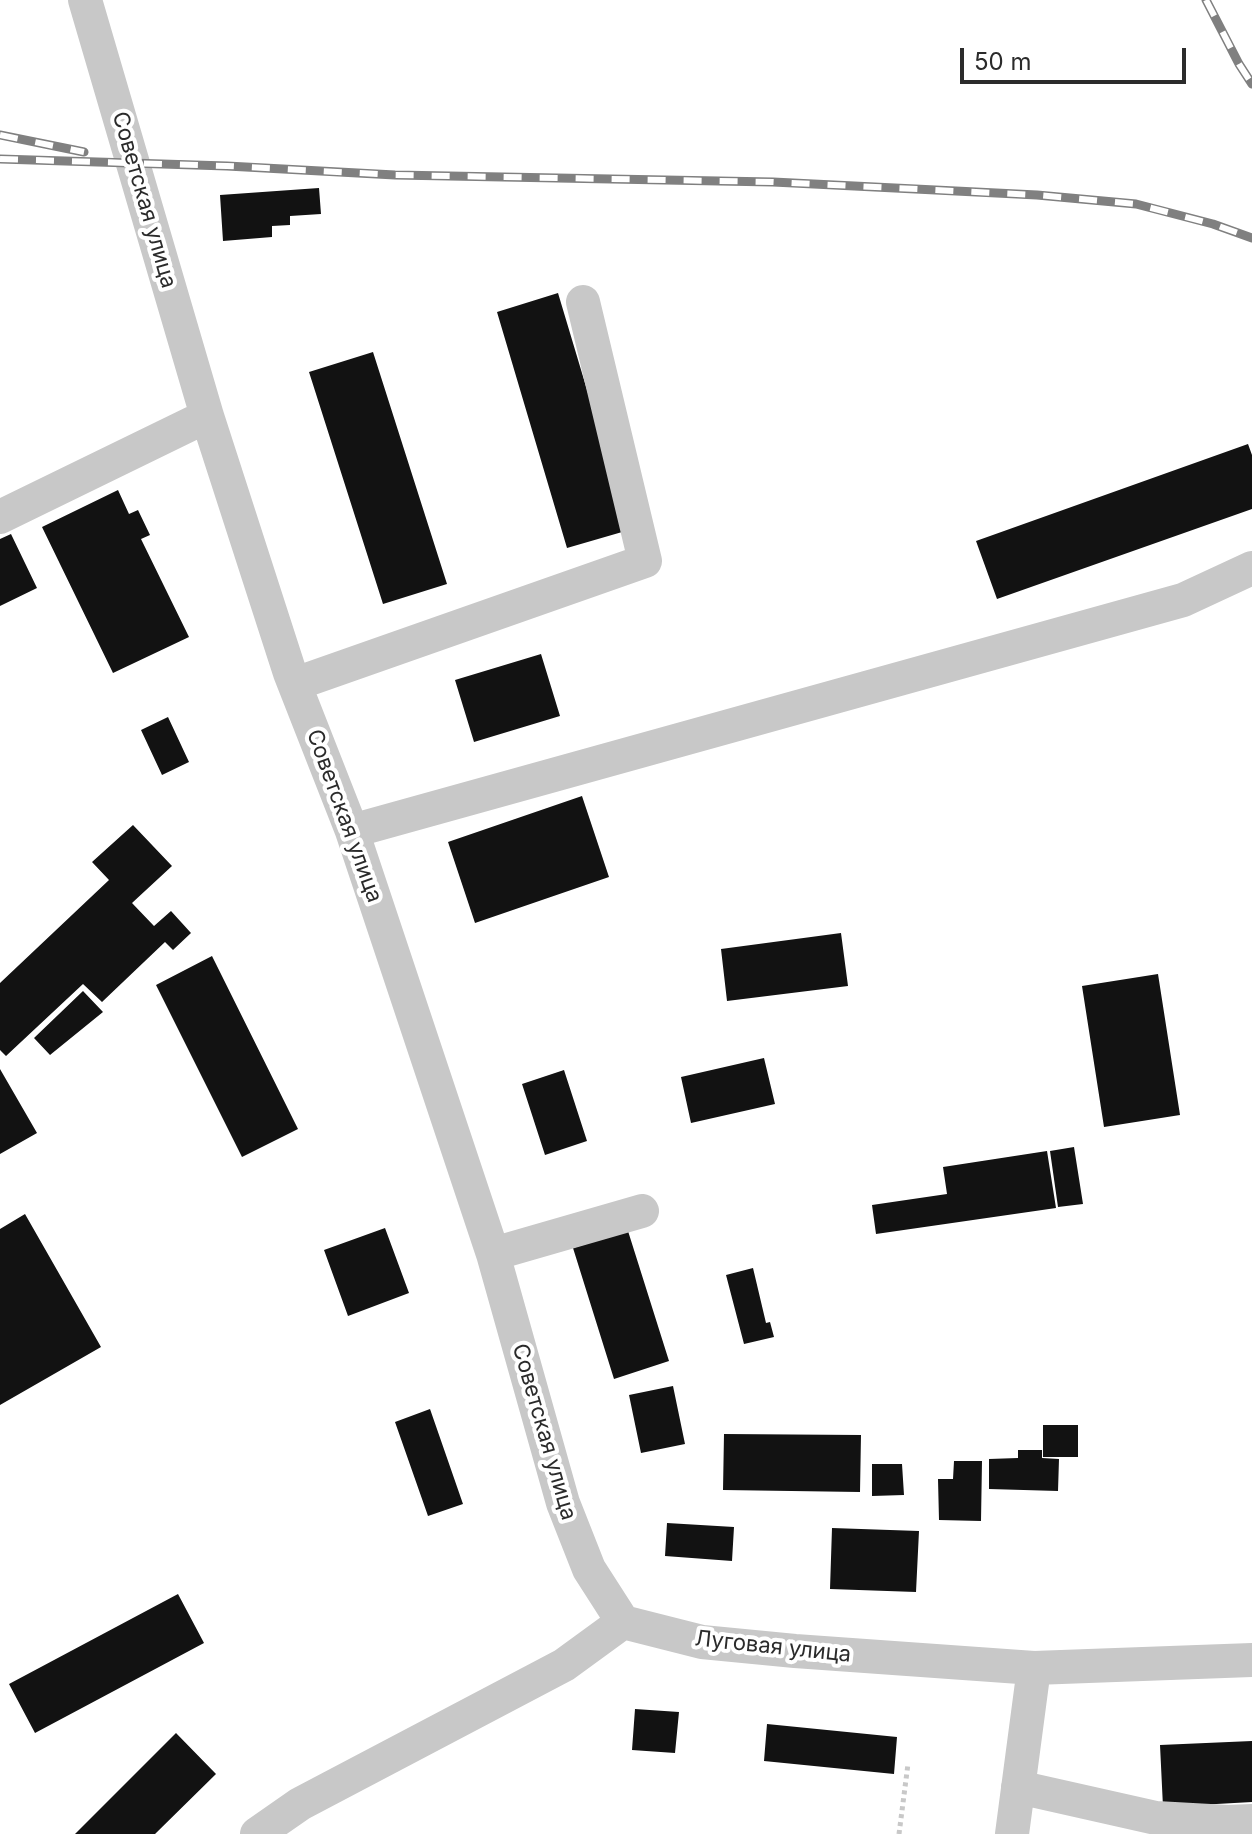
<!DOCTYPE html>
<html>
<head>
<meta charset="utf-8">
<style>
	body { margin:0 }
	#map { position:relative; width:1252px; height:1834px; overflow:hidden; background:#fff; font-family:Inter,sans-serif }
	canvas { display:block }
	.scale { position:absolute; left:960px; top:48px; width:226px; height:36px; box-sizing:border-box; border:4px solid #2b2b2b; border-top:0; padding-left:10px; font-size:24px; line-height:28px; white-space:nowrap; color:#2b2b2b; -webkit-text-stroke:6px #fff; paint-order:stroke }
</style>
</head>
<body>
<div id="map">
<canvas width="1252" height="1834"></canvas>
<div class="scale">50 m</div>
</div>
<script>
const ctx = document.querySelector('canvas').getContext('2d');
ctx.lineJoin = 'round';
function fillPath(path, color) { ctx.fillStyle = color; ctx.fill(path, 'evenodd'); }
const poly = rows => new Path2D(rows.map(r => 'M' + r).join(''));
function strokePath(path, color, width, dash) { ctx.strokeStyle = color; ctx.lineWidth = width; ctx.lineCap = dash ? 'butt' : 'round'; ctx.setLineDash(dash || []); ctx.stroke(path); }
function label(font, color, halo, rows, align = 'center') {
  ctx.font = font + ' Inter,sans-serif'; ctx.lineWidth = 8; ctx.setLineDash([]); ctx.textBaseline = 'middle'; ctx.strokeStyle = halo; ctx.fillStyle = color; for (const [text, x, y, turn = 0] of rows) {
    ctx.save(); ctx.translate(x, y); ctx.rotate((+turn || 0) * Math.PI / 180); ctx.textAlign = isNaN(turn) ? turn : align; if (halo) ctx.strokeText(text, 0, 0); ctx.fillText(text, 0, 0); ctx.restore();
  }
}
fillPath(poly([
	[319,188,321,214,290,216,290,225,272,226,272,237,223,241,220,195],
	[558,293,629,530,567,548,497,312],
	[373,352,447,584,383,604,309,372],
	[1248,444,1252,455,1252,509,997,599,976,541],
	[118,490,129,514,138,510,150,535,141,539,189,637,113,673,42,527],
	[11,534,37,588,0,606,0,539],
	[541,654,560,716,474,742,455,680],
	[168,717,189,762,162,775,141,730],
	[582,796,609,877,475,923,448,842],
	[133,825,172,866,132,903,154,926,171,911,191,933,173,950,165,942,102,1002,83,984,6,1056,0,1050,0,983,109,880,92,862],
	[841,933,848,986,727,1001,721,949],
	[212,956,298,1129,242,1157,156,985],
	[1158,974,1180,1115,1104,1127,1082,986],
	[83,991,103,1012,50,1055,34,1038],
	[764,1058,775,1104,691,1123,681,1077],
	[0,1069,37,1133,0,1154],
	[564,1070,587,1141,545,1155,522,1084],
	[1074,1147,1083,1204,1058,1207,1050,1151],
	[1047,1151,1056,1208,876,1234,872,1205,947,1194,943,1167],
	[25,1214,101,1347,0,1405,0,1229],
	[385,1228,409,1293,348,1316,324,1250],
	[628,1231,669,1361,614,1379,573,1248],
	[753,1268,766,1323,770,1322,774,1337,744,1344,726,1275],
	[673,1386,685,1444,641,1453,629,1395],
	[430,1409,463,1504,428,1516,395,1422],
	[1043,1425,1078,1425,1078,1457,1043,1457],
	[724,1434,861,1435,860,1492,723,1490],
	[1018,1450,1042,1450,1042,1458,1059,1459,1058,1491,989,1489,989,1459,1018,1458],
	[954,1461,982,1461,981,1521,939,1520,938,1479,953,1479],
	[872,1464,902,1464,904,1495,872,1496],
	[667,1523,734,1527,732,1561,665,1556],
	[832,1528,919,1531,916,1592,830,1589],
	[178,1594,204,1643,35,1733,9,1684],
	[635,1709,679,1712,675,1753,632,1750],
	[767,1724,897,1737,894,1774,764,1761],
	[176,1733,216,1774,155,1834,75,1834],
	[1252,1741,1252,1802,1163,1807,1160,1745]
]), '#121212');
strokePath(poly([
	[899,1834,908,1764]
]), '#c8c8c8', 5, [4, 4]);
strokePath(poly([
	[85,0,207,416,290,673,352,831,493,1254,563,1503,589,1569,623,1622],
	[0,517,207,416],
	[295,684,645,561,583,302],
	[352,831,1183,600,1252,568],
	[493,1254,642,1211],
	[1018,1787,1156,1818,1228,1822,1252,1821],
	[257,1834,300,1804,564,1665,623,1622,702,1642,795,1651,1034,1668,1252,1660],
	[1012,1834,1034,1668]
]), '#c8c8c8', 34);
const rail = poly([
	[1206,0,1239,64,1252,84],
	[0,135,84,152],
	[0,159,227,166,395,175,773,182,1037,195,1136,204,1213,224,1252,238]
]);
strokePath(rail, '#808080', 9);
strokePath(rail, '#fff', 6, [18]);
label('22px', '#2b2b2b', '#fff', [
	["Советская улица",144,200,74],
	["Советская улица",344,816,70],
	["Советская улица",544,1432,74],
	["Луговая улица",773,1647,6]
]);
</script>
</body>
</html>
